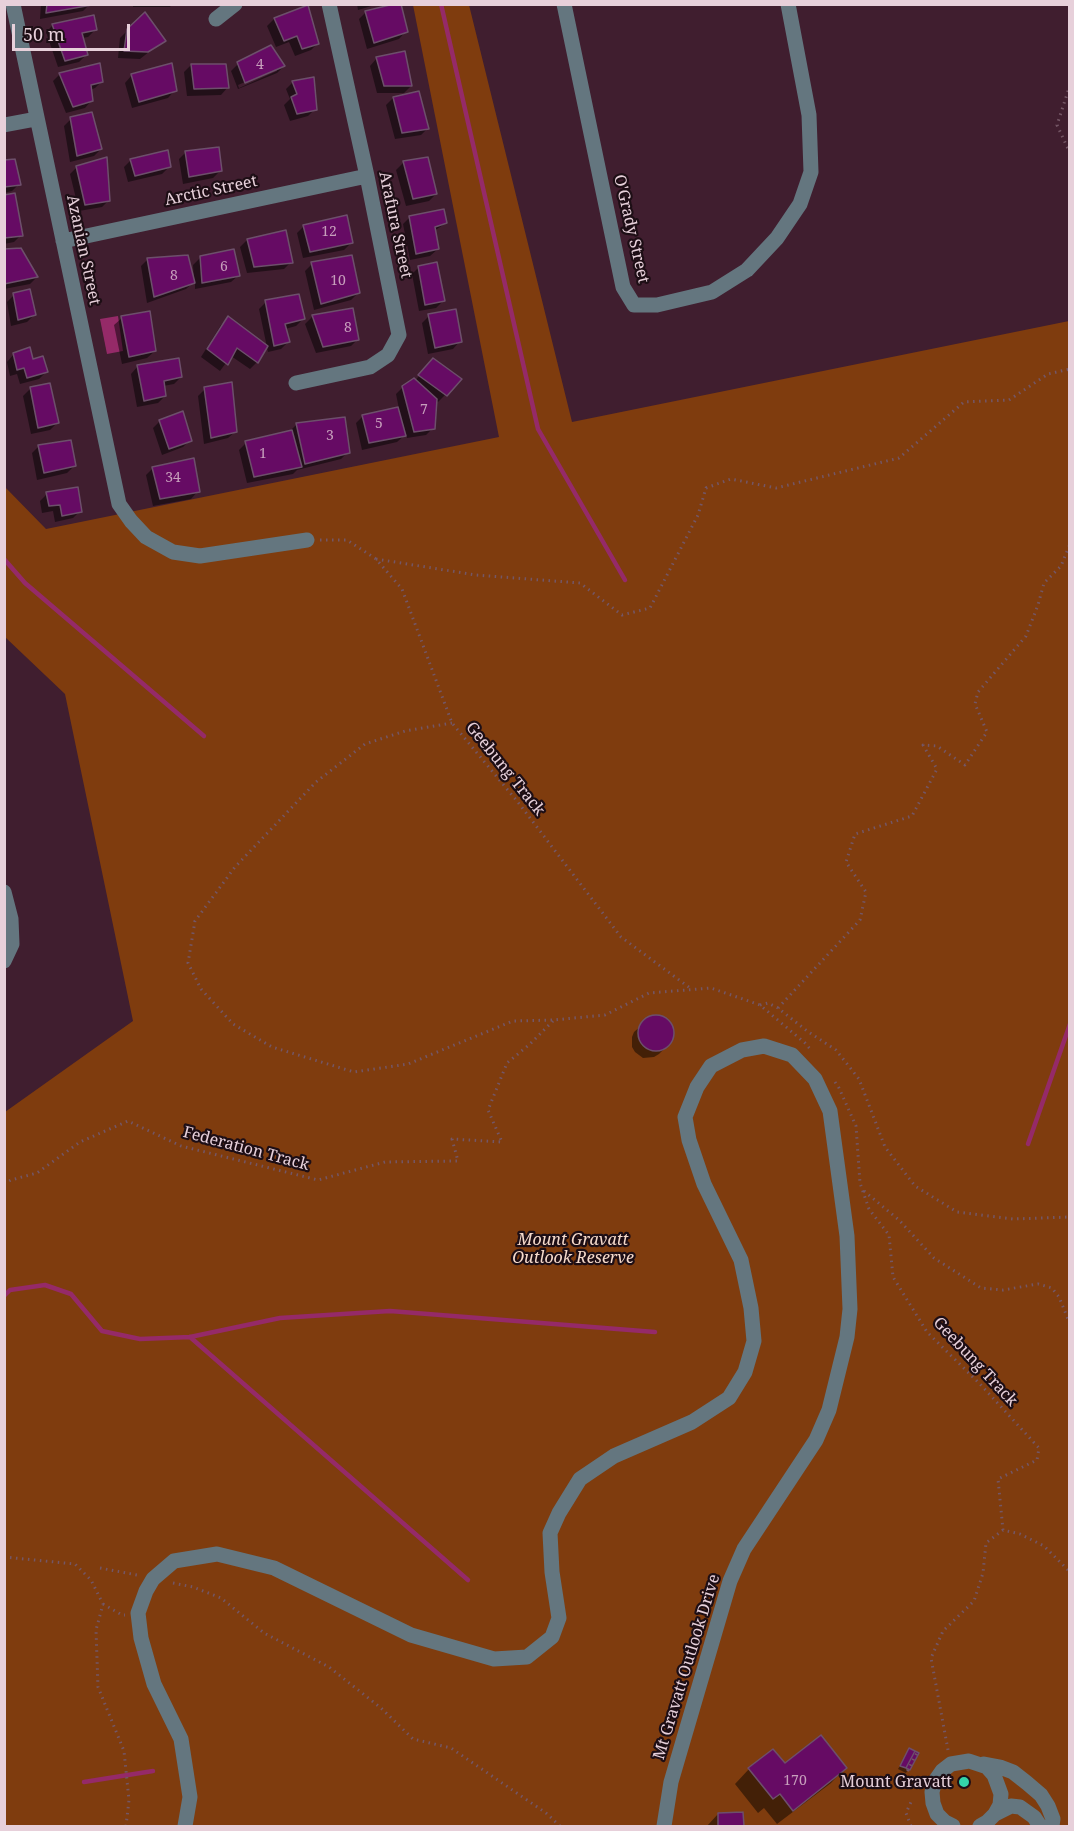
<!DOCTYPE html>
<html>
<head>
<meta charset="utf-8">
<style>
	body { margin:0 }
	#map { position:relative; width:1074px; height:1831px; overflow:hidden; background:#401e2f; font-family:"Noto Serif",serif }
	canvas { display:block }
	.frame { position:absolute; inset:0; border:6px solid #e7d0da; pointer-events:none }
	.scale { position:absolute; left:12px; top:24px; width:118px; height:27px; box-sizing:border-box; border:3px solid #e7d0da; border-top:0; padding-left:8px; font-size:18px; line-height:21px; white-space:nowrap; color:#e7d0da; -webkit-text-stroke:4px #1d0e15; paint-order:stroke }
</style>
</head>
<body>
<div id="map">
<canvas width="1074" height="1831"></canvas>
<div class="frame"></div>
<div class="scale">50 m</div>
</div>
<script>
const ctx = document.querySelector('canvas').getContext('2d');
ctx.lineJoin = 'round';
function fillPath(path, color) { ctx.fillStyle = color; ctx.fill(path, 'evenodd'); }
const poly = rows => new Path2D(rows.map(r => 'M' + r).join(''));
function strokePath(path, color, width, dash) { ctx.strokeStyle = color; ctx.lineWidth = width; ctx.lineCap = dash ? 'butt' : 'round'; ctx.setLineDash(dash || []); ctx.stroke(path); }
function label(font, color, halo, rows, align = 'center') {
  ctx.font = font + ' "Noto Serif",serif'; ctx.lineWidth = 4.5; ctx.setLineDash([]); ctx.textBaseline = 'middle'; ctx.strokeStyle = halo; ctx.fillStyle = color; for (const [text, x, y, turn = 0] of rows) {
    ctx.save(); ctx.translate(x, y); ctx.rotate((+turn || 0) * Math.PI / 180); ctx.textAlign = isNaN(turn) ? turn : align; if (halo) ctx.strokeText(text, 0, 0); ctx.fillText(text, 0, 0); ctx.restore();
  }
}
fillPath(poly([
	[413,5,469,5,572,422,1069,321,1069,1826,5,1826,5,1112,133,1021,65,694,5,637,4,486,46,529,499,437]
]), '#7f3c0e');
fillPath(poly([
	[118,316,123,351,107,354,100,319]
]), '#952a68');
fillPath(poly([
	[41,4,90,4,83,11,40,19],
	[133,4,172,4,170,7,133,7],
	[357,4,378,4,358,10],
	[307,7,318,43,311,50,295,56,289,42,276,47,267,26,274,19],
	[366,12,406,31,399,39,367,49,359,19],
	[144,14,164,40,140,59,118,58,120,38],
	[53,25,95,30,88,37,82,38,86,55,79,62,58,67,46,32],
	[377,58,411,86,404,93,377,93,370,66],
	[238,64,284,66,277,73,238,89,231,71],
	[277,68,277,71,239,88,238,85],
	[191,65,228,87,221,95,187,96,184,72],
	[60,74,102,81,95,88,90,90,92,100,85,108,66,113,53,81],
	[132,75,175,90,168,98,132,108,125,83],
	[293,82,315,109,308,116,290,121,284,105,290,99,286,89],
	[393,98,428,128,421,135,395,139,386,105],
	[71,119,101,149,94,156,70,162,64,126],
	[186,152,220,171,213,178,183,184,179,159],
	[427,159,436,194,429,201,406,206,396,170,403,163],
	[131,160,169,167,162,174,128,182,124,167],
	[4,162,19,184,12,191,4,193],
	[77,167,109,200,102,207,79,211,70,174],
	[4,197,21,235,14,242,4,244],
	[410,217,446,223,434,231,438,249,430,256,410,260,403,224],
	[304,226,351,243,344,250,303,258,297,233],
	[285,232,291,262,284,269,247,273,240,247,247,240],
	[4,250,37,277,30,284,4,289],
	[200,258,239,275,231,282,195,289,195,281,186,289,147,303,141,266,148,259,193,280,194,279,193,265],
	[312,264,358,293,351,300,314,310,305,271],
	[419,267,443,301,436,308,419,311,412,274],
	[14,295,34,315,27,322,11,326,7,302],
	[266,302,303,319,296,326,285,329,288,342,281,349,268,352,259,309],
	[351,309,358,339,351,346,316,353,305,324,312,317],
	[429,316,460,341,453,349,428,354,422,323],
	[122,318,155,351,147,358,122,364,114,325],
	[228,318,257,362,250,369,231,356,220,371,201,357,221,325],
	[14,354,32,360,46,372,39,379,20,384,17,374,10,376,7,362],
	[138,366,181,377,174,384,163,386,165,396,158,403,137,407,131,374],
	[426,367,460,380,438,402,435,400,433,428,426,435,407,438,406,434,397,442,362,450,356,423,363,416,399,409,396,394,403,387,415,381],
	[30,389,57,423,50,430,31,434,23,396],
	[205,389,236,431,228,438,204,444,198,396],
	[160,421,190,440,183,447,162,455,153,428],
	[297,424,348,452,341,459,297,470,293,474,247,483,239,450,246,443,290,431],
	[39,446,74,466,67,473,37,480,32,453],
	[153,468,198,491,191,499,153,506,146,475],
	[47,494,80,511,73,518,55,522,53,511,42,513,40,501],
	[650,1018,661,1018,670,1025,672,1036,667,1046,659,1054,654,1057,643,1058,635,1052,632,1047,632,1037,634,1032],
	[910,1750,917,1754,906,1773,898,1769],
	[785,1765,845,1768,831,1783,777,1824,764,1808,758,1813,735,1784,749,1769],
	[718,1814,742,1814,742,1826,707,1826]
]), '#0007');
strokePath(poly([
	[441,4,538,429,625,580],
	[4,559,25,583,204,736],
	[1028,1144,1070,1024],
	[4,1296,10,1290,45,1285,71,1294,102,1331,140,1339,190,1337,280,1318,390,1311,655,1332],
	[190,1337,468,1580],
	[84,1782,153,1771]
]), '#952a68', 4.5);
const building = poly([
	[47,4,92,4,92,5,46,13,47,4],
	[394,4,401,4,408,32,374,43,365,11,394,4],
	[308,5,319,44,302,49,297,36,284,41,274,18,308,5],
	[145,12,166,41,148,52,124,51,127,29,145,12],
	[94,15,97,30,82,33,88,55,65,61,52,24,94,15],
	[271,45,285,66,245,83,237,62,271,45],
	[405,51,412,86,384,86,376,57,405,51],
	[100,63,103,82,91,85,93,101,73,107,59,73,100,63],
	[172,63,177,91,139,102,131,74,172,63],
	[191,64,226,64,229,88,194,89,191,64],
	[314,77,317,110,297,114,291,97,297,94,292,81,314,77],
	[419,91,429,129,402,133,393,97,419,91],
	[92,112,102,149,77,156,70,117,92,112],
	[219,147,222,171,189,177,185,151,219,147],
	[168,150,171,167,135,176,130,159,168,150],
	[107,157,110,201,85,205,76,166,107,157],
	[428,157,437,194,413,199,403,161,428,157],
	[15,159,21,185,4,187,4,160,15,159],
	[15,193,23,236,4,238,4,195,15,193],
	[444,209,447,223,435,227,439,249,416,254,409,216,444,209],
	[347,215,353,243,310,252,303,225,347,215],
	[286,230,293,263,254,267,247,239,286,230],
	[21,248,38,277,4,284,4,249,21,248],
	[234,249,240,276,202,283,200,256,234,249],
	[188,255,195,283,154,297,147,258,188,255],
	[352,255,360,293,321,304,311,262,352,255],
	[437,262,445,301,425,305,418,266,437,262],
	[30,289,36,315,18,320,13,293,30,289],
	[299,294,305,319,285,324,290,342,274,346,265,300,299,294],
	[353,308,359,340,323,347,312,315,353,308],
	[456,309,462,342,435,348,428,314,456,309],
	[150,311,156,351,129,357,121,316,150,311],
	[228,316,268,346,258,363,237,348,228,365,207,349,228,316],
	[30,347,33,359,43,356,48,372,27,378,24,368,17,370,13,353,30,347],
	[179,358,182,377,164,381,166,396,144,401,137,365,179,358],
	[433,358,462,379,447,396,418,375,433,358],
	[414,378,437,399,435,429,414,432,402,386,414,378],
	[232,382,237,432,211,438,204,387,232,382],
	[50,383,59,423,38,428,30,387,50,383],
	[398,407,406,436,369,443,362,415,398,407],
	[183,411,192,441,169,449,159,420,183,411],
	[345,417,350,453,305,464,296,423,345,417],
	[292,430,302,467,254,477,245,441,292,430],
	[71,440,76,466,44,473,38,445,71,440],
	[194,458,200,492,160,499,152,467,194,458],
	[78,487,82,512,62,516,60,505,49,506,46,492,78,487],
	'638 1033a18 18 0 1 1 36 0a18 18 0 1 1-36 0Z',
	[821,1735,847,1768,793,1811,780,1794,773,1799,748,1768,773,1749,785,1763,821,1735],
	[909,1748,915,1751,906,1768,900,1766,909,1748],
	[915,1751,919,1753,910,1770,906,1768,915,1751],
	[743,1812,744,1826,718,1826,718,1813,743,1812]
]);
fillPath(building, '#660b64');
strokePath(building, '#6d4f6b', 1.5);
strokePath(poly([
	[1070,85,1057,125,1070,153],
	[320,540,347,540,376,559,402,589,452,723,517,801,621,937,690,988],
	[376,559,476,575,580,583,622,615,650,608,698,515,706,488,731,479,776,488,899,458,964,402,1009,400,1048,374,1070,369],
	[452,723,405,731,365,744,316,782,235,867,195,921,188,963,201,989,233,1024,272,1047,354,1072,408,1064,513,1021,554,1020,605,1015,649,993,711,988,760,1005,805,1043,811,1050],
	[760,1005,768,1003,778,1008,807,1031,836,1050,859,1079,885,1147,915,1186,957,1212,1013,1219,1070,1217],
	[778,1008,860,920,866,892,846,862,855,834,912,816,937,769,923,745,937,746,965,765,987,732,975,704,978,692,1026,636,1038,605,1044,583,1061,566,1070,544],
	[835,1082,839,1088,856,1126,860,1183,869,1209,889,1235,893,1277,927,1332,980,1384,1039,1448,1037,1460,998,1479,1003,1530],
	[4,1184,11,1180,37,1173,80,1142,128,1121,181,1146,318,1180,385,1162,458,1161,452,1139,502,1142,488,1110,507,1063,530,1044,553,1021],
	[864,1191,899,1220,934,1258,981,1288,1003,1290,1038,1284,1052,1288,1059,1297,1070,1324],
	[4,1557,75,1564,91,1580,103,1604,96,1630,98,1687,124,1751,129,1800,126,1826],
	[100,1568,137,1575],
	[173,1583,193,1587,221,1598,264,1633,329,1667,381,1708,413,1739,451,1748,546,1813,560,1826],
	[103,1604,122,1615,125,1615],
	[948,1750,931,1658,943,1631,974,1601,983,1573,986,1543,1003,1530,1020,1534,1044,1546,1070,1572],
	[913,1788,911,1782,903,1779,917,1753],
	[911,1826,906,1813,911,1802]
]), '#745665', 3, [1.5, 4.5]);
strokePath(poly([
	[13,4,119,504,131,521,146,537,173,552,200,556,307,540],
	[564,4,623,287,634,305,657,305,712,292,747,270,777,238,800,204,811,172,809,115,788,4],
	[216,19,235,4],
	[4,125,36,119],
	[63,241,367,176],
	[296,383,370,367,388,355,399,335,367,176,329,4],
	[4,892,11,919,12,944,4,961],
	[984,1764,1000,1767,1013,1772,1027,1783,1041,1795,1048,1806,1053,1819,1052,1826],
	[995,1814,1011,1806,1020,1807,1034,1817,1040,1826],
	[185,1826,190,1797,181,1739,154,1684,141,1638,138,1613,146,1591,153,1579,174,1561,217,1554,274,1568,411,1635,494,1659,527,1657,552,1637,559,1618,552,1572,550,1533,559,1513,580,1479,614,1456,692,1422,729,1398,745,1372,754,1341,751,1308,741,1260,704,1184,689,1140,685,1117,697,1087,711,1066,742,1050,764,1046,792,1055,815,1079,830,1111,847,1236,850,1309,847,1337,829,1410,816,1440,744,1549,730,1581,671,1782,664,1826],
	[953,1826,945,1822,937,1814,933,1803,932,1792,935,1781,942,1771,951,1764,969,1761,987,1767,994,1775,1001,1794,1000,1805,995,1814,987,1822,980,1826]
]), '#64767f', 15);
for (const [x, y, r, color] of [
	[964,1782,6,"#34d4a8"]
]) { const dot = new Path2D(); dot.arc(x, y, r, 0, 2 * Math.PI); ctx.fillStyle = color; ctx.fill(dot); strokePath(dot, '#1d0e15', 2); }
label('14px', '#c79fbc', null, [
	["4",260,65],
	["12",329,232],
	["6",224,267],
	["8",174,276],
	["10",338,281],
	["8",348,328],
	["7",424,410],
	["5",379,424],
	["3",330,436],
	["1",263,454],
	["34",173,478],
	["170",795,1781]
]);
label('16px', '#e7d0da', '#1d0e15', [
	["Arctic Street",211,191,-12],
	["Arafura Street",395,225,78],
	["O'Grady Street",631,229,77],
	["Azanian Street",83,250,78],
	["Geebung Track",505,769,51],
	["Federation Track",246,1149,15],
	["Geebung Track",975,1362,47],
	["Mt Gravatt Outlook Drive",687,1667,-73]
]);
label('italic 16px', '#f7dbcc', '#1d0e15', [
	["Mount Gravatt",573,1240],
	["Outlook Reserve",573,1258]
]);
label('16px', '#e7d0da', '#1d0e15', [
	["Mount Gravatt",952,1782]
], 'right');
</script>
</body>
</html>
